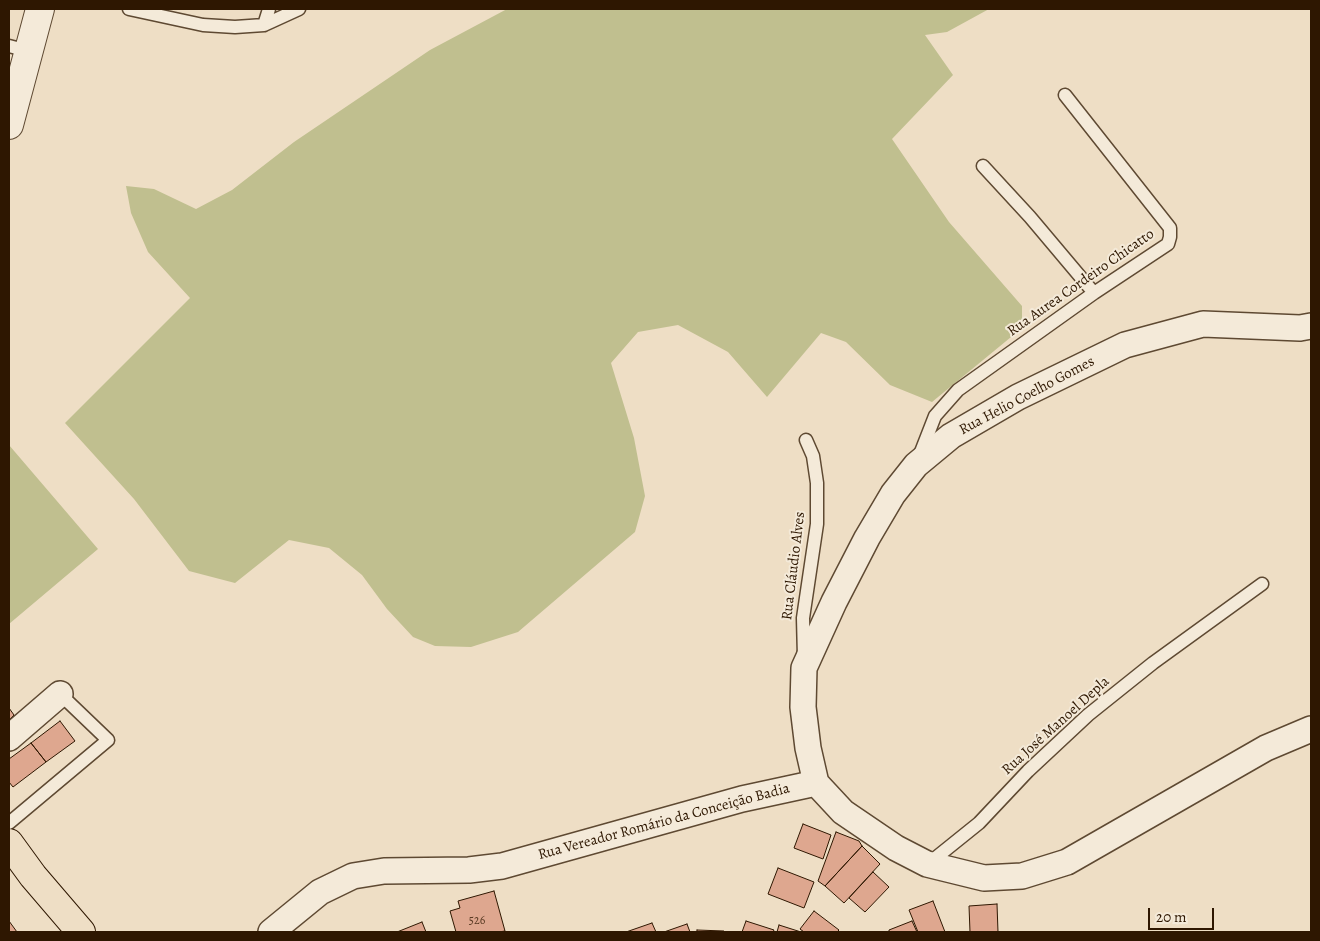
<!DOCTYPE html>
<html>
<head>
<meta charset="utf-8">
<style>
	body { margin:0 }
	#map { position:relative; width:1320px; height:941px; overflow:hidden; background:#eedec5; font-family:Alegreya,serif }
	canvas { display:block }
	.frame { position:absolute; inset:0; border:10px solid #2e1701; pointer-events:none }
	.scale { position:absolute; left:1148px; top:908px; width:66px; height:22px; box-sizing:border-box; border:2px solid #2e1701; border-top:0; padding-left:6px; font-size:15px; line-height:18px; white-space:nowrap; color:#2e1701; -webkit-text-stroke:4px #f4ead9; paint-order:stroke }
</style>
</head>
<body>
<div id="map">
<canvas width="1320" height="941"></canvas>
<div class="frame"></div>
<div class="scale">20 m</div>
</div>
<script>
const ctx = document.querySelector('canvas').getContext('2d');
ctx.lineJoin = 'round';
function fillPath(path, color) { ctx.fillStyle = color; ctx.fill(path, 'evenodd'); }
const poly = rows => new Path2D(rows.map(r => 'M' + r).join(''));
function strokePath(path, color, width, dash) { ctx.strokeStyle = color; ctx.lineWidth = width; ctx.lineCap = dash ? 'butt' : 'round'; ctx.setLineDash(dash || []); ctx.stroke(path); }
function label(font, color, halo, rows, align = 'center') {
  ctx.font = font + ' Alegreya,serif'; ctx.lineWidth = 4; ctx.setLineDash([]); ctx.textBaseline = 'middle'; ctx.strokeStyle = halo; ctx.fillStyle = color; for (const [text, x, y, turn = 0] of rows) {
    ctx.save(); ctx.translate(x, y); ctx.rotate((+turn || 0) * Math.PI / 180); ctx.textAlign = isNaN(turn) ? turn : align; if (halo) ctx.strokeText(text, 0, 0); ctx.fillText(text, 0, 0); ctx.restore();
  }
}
fillPath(poly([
	[507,9,989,9,947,32,925,35,953,75,892,139,949,222,1022,306,1022,328,932,402,890,385,846,342,821,333,767,397,728,352,678,325,638,332,611,363,634,438,645,496,635,532,518,632,471,647,435,646,413,637,387,609,362,575,329,548,289,540,235,583,189,571,134,499,65,423,190,298,148,252,131,213,126,186,154,189,196,209,232,190,294,142,430,50],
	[9,445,98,549,9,624]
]), '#c0bf8f');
const building = poly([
	[9,708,14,715,9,720,9,708],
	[60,721,75,741,46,762,31,743,60,721],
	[31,743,46,762,13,787,9,782,9,759,31,743],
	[803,824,831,835,823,859,794,848,803,824],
	[836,832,859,841,862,846,825,886,818,881,836,832],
	[862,846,880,864,844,903,825,886,862,846],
	[778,868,814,882,804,908,768,894,778,868],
	[873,872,889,887,865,912,849,898,873,872],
	[494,891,505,931,499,932,456,932,450,911,460,908,458,901,494,891],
	[933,901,945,932,918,932,909,910,933,901],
	[997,904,998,932,970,932,969,906,997,904],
	[814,911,839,930,837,932,804,932,800,929,814,911],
	[9,921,17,932,9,932,9,921],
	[746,921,774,930,773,932,742,932,746,921],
	[912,921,917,932,889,932,889,930,912,921],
	[422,922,426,932,397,932,422,922],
	[652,923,656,932,626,932,652,923],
	[687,924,690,932,664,932,687,924],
	[779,925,801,932,777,932,779,925],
	[697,930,724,931,724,932,697,932,697,930]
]);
fillPath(building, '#dea78f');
strokePath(building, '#2e1701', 1);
const service = poly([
	[129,9,203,25,235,27,264,25,299,9],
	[264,25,269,9],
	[9,46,28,51],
	[983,166,1030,217,1094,293],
	[919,457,935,416,958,390,1094,293,1168,244,1170,237,1170,228,1065,95],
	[804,657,803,618,817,524,817,483,813,456,806,440],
	[9,823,108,740,60,694],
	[928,864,979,823,1028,771,1088,715,1153,663,1262,584]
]);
const minor = poly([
	[9,738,60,694],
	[816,783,808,748,803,707,804,668,834,602,867,538,893,494,916,465,951,436,1018,397,1125,345,1203,324,1300,328,1311,326],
	[271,932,320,892,353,876,384,871,469,870,502,866,742,799,816,783,843,812,896,848,927,864,984,878,1022,876,1067,862,1266,748,1311,729]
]);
const tertiary = poly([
	[9,125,40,9]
]);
const primary = poly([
	[9,843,33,876,81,932]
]);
strokePath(service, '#5e4932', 15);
strokePath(minor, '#5e4932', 28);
strokePath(tertiary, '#5e4932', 30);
strokePath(primary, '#2e1701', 30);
strokePath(service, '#f4ead9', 12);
strokePath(minor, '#f4ead9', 25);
strokePath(tertiary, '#f4ead9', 28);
strokePath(primary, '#eedec5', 28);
label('12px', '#5a3b24', null, [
	["526",477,921]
]);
label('15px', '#2e1701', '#f4ead9', [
	["Rua Aurea Cordeiro Chicatto",1081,283,-35],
	["Rua Helio Coelho Gomes",1027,396,-28],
	["Rua Cláudio Alves",794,566,-83],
	["Rua José Manoel Depla",1056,726,-42],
	["Rua Vereador Romário da Conceição Badia",664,822,-15]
]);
</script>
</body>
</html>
